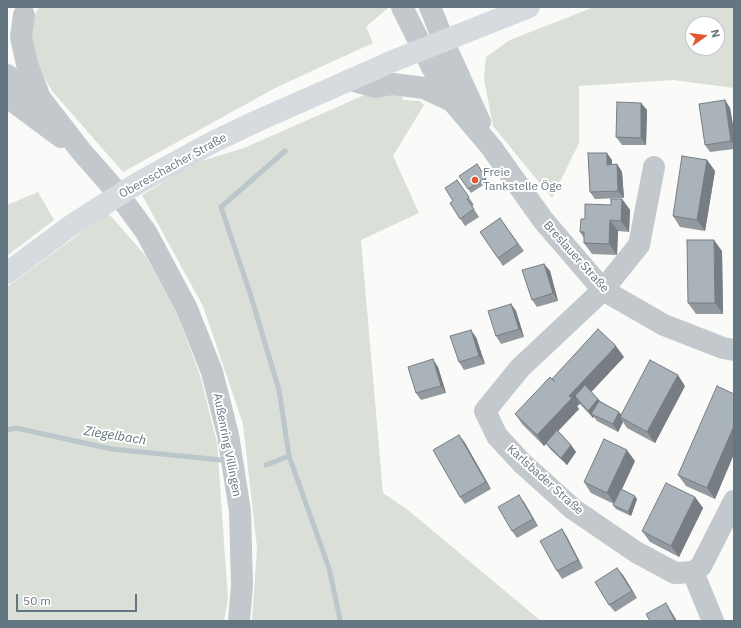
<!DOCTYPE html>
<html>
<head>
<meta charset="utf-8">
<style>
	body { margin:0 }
	#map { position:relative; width:741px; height:628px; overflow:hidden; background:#fafaf8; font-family:"IBM Plex Sans",sans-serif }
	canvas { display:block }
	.frame { position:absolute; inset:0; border:8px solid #657683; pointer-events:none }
	.north { position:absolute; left:685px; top:16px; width:40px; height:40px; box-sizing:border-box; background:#fff; border:1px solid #c1c8cd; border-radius:50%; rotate:76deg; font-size:11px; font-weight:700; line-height:16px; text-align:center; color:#657683 }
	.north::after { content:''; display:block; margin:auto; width:14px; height:18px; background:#e4572e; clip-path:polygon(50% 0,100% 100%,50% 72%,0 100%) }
	.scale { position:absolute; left:16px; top:594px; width:121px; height:18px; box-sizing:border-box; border:2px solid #657683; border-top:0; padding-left:5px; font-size:12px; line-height:14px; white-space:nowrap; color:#657683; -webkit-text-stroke:3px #fff; paint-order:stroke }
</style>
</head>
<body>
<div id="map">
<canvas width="741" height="628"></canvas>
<div class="frame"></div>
<div class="north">N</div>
<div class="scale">50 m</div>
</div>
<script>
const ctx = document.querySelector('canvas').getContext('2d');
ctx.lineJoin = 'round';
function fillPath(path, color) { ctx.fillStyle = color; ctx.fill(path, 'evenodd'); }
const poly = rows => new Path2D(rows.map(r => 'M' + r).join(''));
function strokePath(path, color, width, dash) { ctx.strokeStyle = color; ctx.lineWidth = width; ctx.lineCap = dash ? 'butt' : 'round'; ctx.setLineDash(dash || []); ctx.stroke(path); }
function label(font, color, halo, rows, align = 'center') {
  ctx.font = font + ' "IBM Plex Sans",sans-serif'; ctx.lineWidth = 4; ctx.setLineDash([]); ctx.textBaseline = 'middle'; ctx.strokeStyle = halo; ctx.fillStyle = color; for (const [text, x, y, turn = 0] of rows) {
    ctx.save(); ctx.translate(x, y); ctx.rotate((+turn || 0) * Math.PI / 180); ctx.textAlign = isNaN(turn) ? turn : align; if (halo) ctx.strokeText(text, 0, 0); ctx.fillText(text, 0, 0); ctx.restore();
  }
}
fillPath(poly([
	[39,7,389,7,366,27,373,43,277,87,123,172,52,91,36,64,30,43,31,22],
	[594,7,734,7,734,88,673,80,579,86,579,143,552,198,493,126,484,79,486,57,510,40],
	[693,24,717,24,717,48,693,48],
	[401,90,403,100,420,101,424,105,393,156,419,213,361,240,383,493,408,510,541,621,252,621,257,548,243,424,203,306,142,195,195,163,244,148,369,93],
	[38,192,54,220,7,256,7,205],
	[108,213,145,255,177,314,200,375,217,443,228,599,224,621,7,621,7,287]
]), '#dadfd7');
strokePath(poly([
	[285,151,221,207,250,293,279,390,289,456,329,568,340,619],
	[7,430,16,428,112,449,221,460],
	[266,465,289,456]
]), '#bbc7cb', 5);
strokePath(poly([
	[402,7,433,69,452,101,491,147,543,220,603,290,664,325,723,348,734,350],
	[430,7,449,54,480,122],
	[24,15,21,37,27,64,40,98],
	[7,75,40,98,81,151,116,191,146,232,187,309,212,372,228,435,240,511,242,585,239,621],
	[351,80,375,87,393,84,424,88,452,101],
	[7,97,61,137],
	[654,167,639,245,603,290,520,368,485,411,497,436,522,463,573,509,636,552,675,573,693,572,701,566,734,501],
	[693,572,713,621]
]), '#c3c8cc', 22);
strokePath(poly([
	[7,273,69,227,103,205,138,183,211,143,257,121,393,61,529,7]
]), '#d6dbdf', 22);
fillPath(poly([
	[725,100,730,108,734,131,734,149,710,152,705,145],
	[641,103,647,110,646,145,622,145,616,137],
	[612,160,612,164,617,164,622,172,624,198,595,199,590,192],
	[707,160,715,171,705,231,680,227,673,216],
	[477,164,488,182,471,193,459,176],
	[457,180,474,205,472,206,479,217,465,226,450,203,453,201],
	[622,199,630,210,629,232,618,231,617,255,592,254,584,243,584,238,580,232,585,219],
	[500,218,524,251,503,266,480,232],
	[722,251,723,314,696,314,688,303],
	[544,264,550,271,558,301,537,307,532,300],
	[511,304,516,311,524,337,501,344,496,336],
	[476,337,485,364,464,370,459,362],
	[624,357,591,392,600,401,621,414,685,386,655,443,627,428,623,422,618,432,597,421,594,417,593,418,580,404,577,406,579,409,558,431,571,445,576,452,567,465,551,450,546,444,544,446,523,425,515,414,554,382],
	[438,367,446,393,421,400,416,393],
	[734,394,734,454,715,499,686,486,678,475],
	[459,435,465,443,491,489,465,504,460,497],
	[635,461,622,489,637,499,631,516,616,509,613,505,614,504,591,493,584,482],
	[695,497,703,508,679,557,650,542,642,531],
	[524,502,538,526,517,538,512,531],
	[562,529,567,537,583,568,562,579,557,571],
	[623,575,637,598,615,612,609,605]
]), '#929a9f');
fillPath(poly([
	[725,100,730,108,734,131,734,144,731,141],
	[641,103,647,110,646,145,641,138],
	[607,153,612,160,612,172,607,165],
	[707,160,715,171,705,231,697,220],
	[617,164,622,172,624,198,618,191],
	[622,199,630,210,629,232,621,221],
	[610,220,618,231,617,255,609,244],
	[714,240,722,251,723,314,715,303],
	[544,264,550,271,558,301,553,293],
	[511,304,516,311,524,337,519,329],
	[471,330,476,337,485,364,479,356],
	[616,346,624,357,581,403,575,396,580,404,577,406,579,409,544,446,537,435,569,396],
	[433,359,438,367,446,393,441,386],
	[678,375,685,386,655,443,647,432],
	[598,399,604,406,591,414,594,417,593,418,588,411],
	[619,412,624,419,620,417,623,422,618,432,613,424],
	[734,426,734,454,715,499,707,488],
	[459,435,465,443,491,489,486,482],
	[571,445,576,452,567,465,561,458],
	[627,450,635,461,615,504,607,493],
	[519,495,524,502,538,526,533,519],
	[635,496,637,499,631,516,628,512],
	[695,497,703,508,679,557,671,546],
	[562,529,567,537,583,568,578,560],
	[617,568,623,575,637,598,632,591],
	[666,603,671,611,677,621,675,621]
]), '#777d82');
const building = poly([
	[725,100,731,141,705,145,699,104,725,100],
	[617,102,641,103,641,138,616,137,617,102],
	[588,153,607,153,607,165,617,164,618,191,590,192,588,153],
	[682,156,707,160,697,220,673,216,682,156],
	[477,164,486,178,468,189,459,176,477,164],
	[457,180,469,197,467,199,474,209,460,219,450,203,453,201,445,188,457,180],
	[611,199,622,199,621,221,610,220,609,244,584,243,584,232,580,232,581,219,585,219,585,204,611,205,611,199],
	[500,218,518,244,498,258,480,232,500,218],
	[687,240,714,240,715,303,688,303,687,240],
	[544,264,553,293,532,300,522,270,544,264],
	[511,304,519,329,496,336,488,311,511,304],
	[598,329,616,346,569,396,572,398,537,435,515,414,550,377,555,382,552,379,598,329],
	[471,330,479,356,459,362,450,336,471,330],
	[433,359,441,386,416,393,408,367,433,359],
	[650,360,678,375,647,432,620,417,650,360],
	[585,385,598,399,588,411,575,396,585,385],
	[717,386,734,394,734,426,707,488,678,475,717,386],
	[599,401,619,412,613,424,591,414,599,401],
	[557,430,571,445,561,458,546,443,557,430],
	[459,435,486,482,460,497,433,450,459,435],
	[604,439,627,450,607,493,584,482,604,439],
	[666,483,695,497,671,546,642,531,666,483],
	[621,489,635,496,628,512,613,505,621,489],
	[519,495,533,519,512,531,498,507,519,495],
	[562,529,578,560,557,571,540,541,562,529],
	[617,568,632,591,609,605,595,582,617,568],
	[666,603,675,621,650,621,646,614,666,603]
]);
fillPath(building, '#aab3b9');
strokePath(building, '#777d82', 1);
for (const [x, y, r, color] of [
	[475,180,4,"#e4572e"]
]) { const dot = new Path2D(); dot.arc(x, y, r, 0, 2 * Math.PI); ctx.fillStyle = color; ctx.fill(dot); strokePath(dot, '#fff', 1.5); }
label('12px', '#657683', '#fff', [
	["Obereschacher Straße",173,166,-29],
	["Breslauer Straße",576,257,48],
	["Außenring Villingen",227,445,79],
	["Karlsbader Straße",545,480,42]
]);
label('12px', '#657683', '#fff', [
	["Freie",483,173],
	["Tankstelle Öge",483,187]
], 'left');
label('italic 13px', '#60757c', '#fff', [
	["Ziegelbach",115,436,9]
]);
</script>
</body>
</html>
